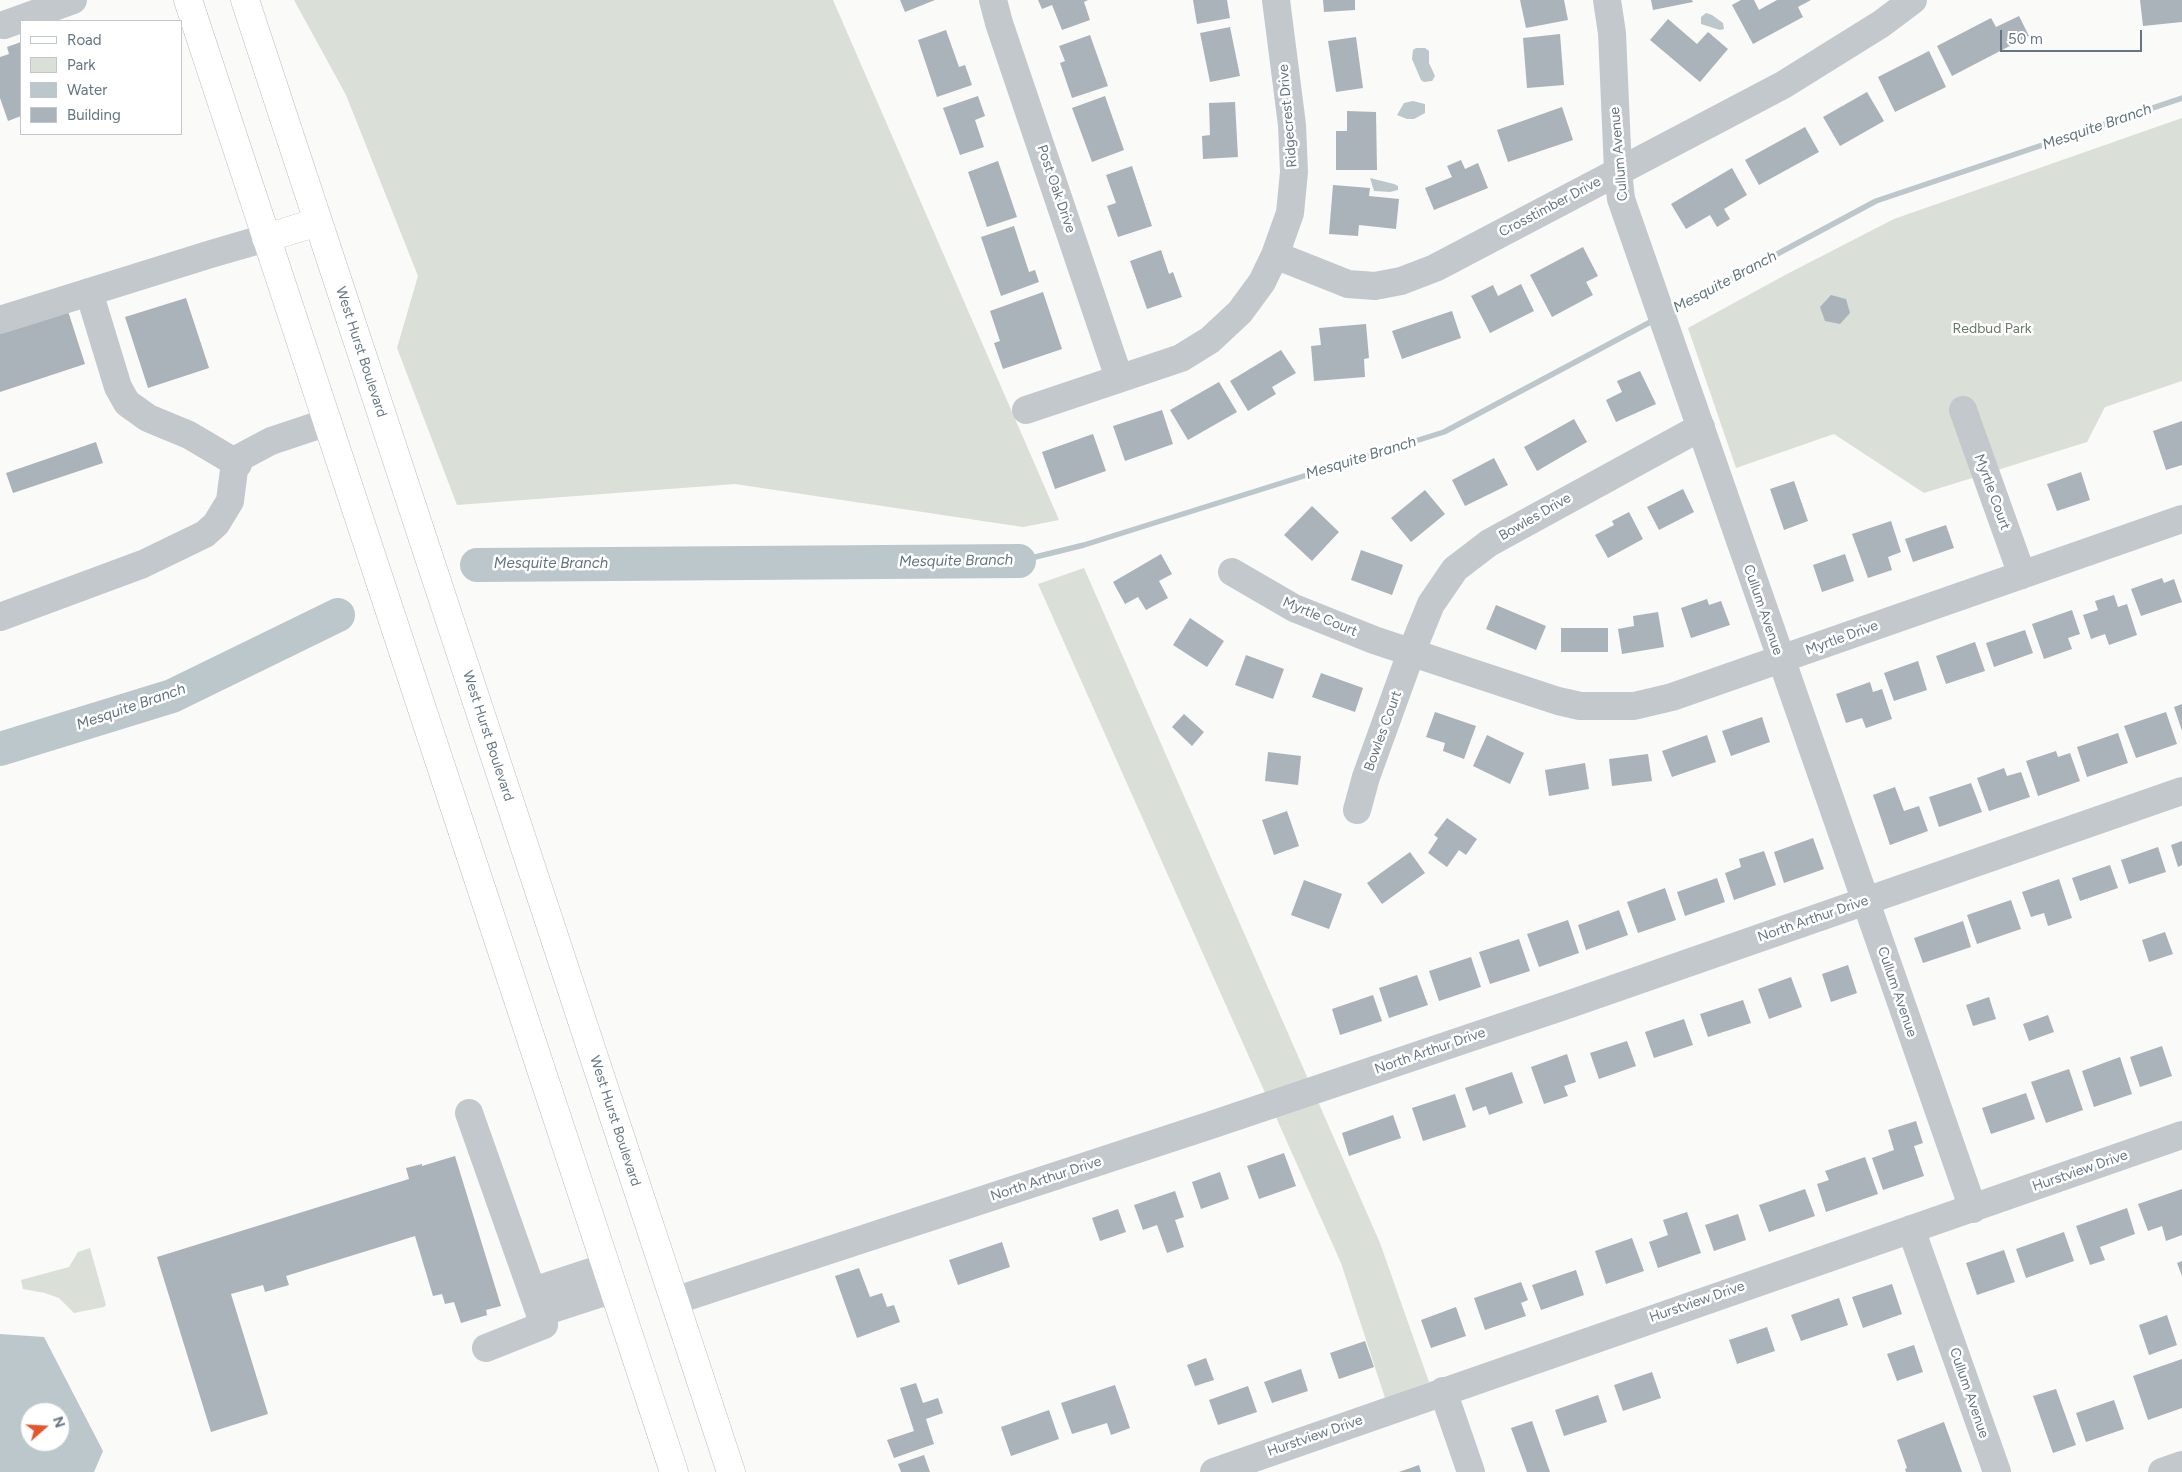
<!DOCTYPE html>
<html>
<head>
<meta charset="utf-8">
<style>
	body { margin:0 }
	#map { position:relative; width:2182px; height:1472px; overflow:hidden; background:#fafaf8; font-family:Figtree,sans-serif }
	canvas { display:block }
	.legend { position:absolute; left:20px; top:20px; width:162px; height:115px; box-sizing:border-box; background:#fff; border:1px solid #c1c8cd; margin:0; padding:6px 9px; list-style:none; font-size:15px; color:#657683 }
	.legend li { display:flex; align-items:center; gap:10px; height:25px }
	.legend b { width:25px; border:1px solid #c1c8cd }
	.north { position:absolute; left:20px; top:1402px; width:50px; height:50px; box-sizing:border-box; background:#fff; border:1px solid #c1c8cd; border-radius:50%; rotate:71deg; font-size:14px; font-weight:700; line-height:20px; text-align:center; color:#657683 }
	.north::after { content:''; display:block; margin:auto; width:18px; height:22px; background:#e4572e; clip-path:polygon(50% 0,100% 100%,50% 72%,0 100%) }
	.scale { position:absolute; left:2000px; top:30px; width:142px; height:22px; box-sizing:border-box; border:2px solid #657683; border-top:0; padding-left:6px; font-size:15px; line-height:18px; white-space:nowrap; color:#657683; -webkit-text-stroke:4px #fff; paint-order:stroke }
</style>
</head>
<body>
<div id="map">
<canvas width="2182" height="1472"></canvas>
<ul class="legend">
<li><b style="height:6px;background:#fff"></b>Road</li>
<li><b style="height:14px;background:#dadfd7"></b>Park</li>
<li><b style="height:14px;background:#bbc7cb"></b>Water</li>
<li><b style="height:14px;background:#aab3b9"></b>Building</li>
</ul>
<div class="north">N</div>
<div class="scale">50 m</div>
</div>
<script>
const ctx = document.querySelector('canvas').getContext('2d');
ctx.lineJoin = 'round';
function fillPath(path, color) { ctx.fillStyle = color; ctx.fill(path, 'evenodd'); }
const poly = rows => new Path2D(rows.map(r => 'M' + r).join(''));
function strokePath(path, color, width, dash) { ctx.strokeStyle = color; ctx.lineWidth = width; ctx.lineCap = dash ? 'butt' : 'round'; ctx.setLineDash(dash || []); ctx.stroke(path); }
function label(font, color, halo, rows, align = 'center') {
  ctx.font = font + ' Figtree,sans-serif'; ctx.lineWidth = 5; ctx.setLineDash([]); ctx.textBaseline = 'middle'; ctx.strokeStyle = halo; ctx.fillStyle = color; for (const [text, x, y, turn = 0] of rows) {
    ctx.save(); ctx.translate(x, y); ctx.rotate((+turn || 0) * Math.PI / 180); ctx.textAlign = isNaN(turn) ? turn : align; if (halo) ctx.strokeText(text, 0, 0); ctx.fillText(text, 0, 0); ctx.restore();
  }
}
fillPath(poly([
	[294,0,833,0,1059,520,1023,527,735,484,457,505,397,348,418,276,346,95],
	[2182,118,2182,381,2105,407,2087,442,1924,493,1834,434,1736,468,1688,328,1787,274,1894,219],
	[1084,568,1380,1243,1429,1382,1385,1398,1341,1263,1038,584],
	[90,1248,106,1305,104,1307,74,1313,59,1298,45,1293,23,1289,21,1280,69,1267,78,1252]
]), '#dadfd7');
fillPath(poly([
	[1706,13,1712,15,1723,23,1724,29,1720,30,1701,24,1701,17],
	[1416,48,1425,48,1429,51,1429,63,1435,76,1432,81,1424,82,1421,80,1412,59,1413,50],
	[1413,101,1425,104,1425,113,1414,119,1407,119,1397,115,1404,103],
	[1370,178,1394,184,1398,186,1398,190,1390,192,1374,191],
	[0,1334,44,1337,103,1451,94,1472,0,1472],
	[30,1412,60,1412,60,1442,30,1442]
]), '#bbc7cb');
strokePath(poly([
	[1669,312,1876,201,2182,98],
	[1019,561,1084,545,1444,432,1656,319]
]), '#bbc7cb', 5.5);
strokePath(poly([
	[477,565,1019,561],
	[0,749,172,696,338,615]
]), '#bbc7cb', 34);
fillPath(poly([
	[900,0,935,0,905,12],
	[1038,0,1088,0,1084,2,1090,20,1062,30,1052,5,1042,9],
	[1193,0,1227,0,1230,18,1197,24],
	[1323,0,1355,0,1355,10,1324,12],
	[1520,0,1564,0,1568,20,1526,28],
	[1651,0,1692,0,1693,2,1653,10],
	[1741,0,1754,0,1759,10,1777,0,1811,0,1798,7,1803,17,1753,44,1732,5],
	[2140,0,2182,0,2182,22,2143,26],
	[2019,16,2029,36,1952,76,1937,46,1991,18,1996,27],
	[1668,19,1697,44,1708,32,1728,49,1700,82,1650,40],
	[1230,27,1240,76,1210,82,1200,33],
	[946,30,959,67,965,65,972,85,937,97,918,40],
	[1560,34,1564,85,1527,88,1523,38],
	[1090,35,1108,86,1072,98,1060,63,1065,61,1059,46],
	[1356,37,1363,88,1336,92,1328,41],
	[21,42,21,116,8,121,0,98,0,57,9,54,7,47],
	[1929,51,1946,87,1895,112,1878,77],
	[1867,92,1884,121,1840,146,1823,117],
	[978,96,985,116,975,120,984,147,960,155,943,108],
	[1105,96,1124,150,1092,162,1072,108],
	[1235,102,1238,157,1203,159,1202,136,1210,135,1209,103],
	[1562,107,1573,140,1508,162,1497,130],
	[1347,111,1376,112,1377,170,1336,170,1336,131,1347,131],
	[1805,127,1819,152,1759,185,1745,160],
	[1461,160,1465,169,1478,163,1488,188,1434,210,1425,188,1452,177,1447,166],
	[998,161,1017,217,987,227,968,172],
	[1132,166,1152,226,1118,237,1107,206,1116,203,1106,175],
	[1732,168,1747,195,1724,209,1730,219,1717,227,1710,215,1686,229,1671,204],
	[1333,185,1370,188,1369,196,1399,199,1396,229,1359,225,1358,236,1329,234],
	[1014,226,1029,272,1035,270,1039,282,1001,296,981,237],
	[1583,247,1598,276,1586,282,1593,295,1552,317,1530,275],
	[1161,250,1169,274,1173,272,1182,297,1147,309,1130,261],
	[1521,284,1534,311,1490,333,1471,296,1493,285,1498,296],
	[1043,292,1062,349,1003,369,994,343,1000,341,990,311],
	[1831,295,1846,299,1850,313,1840,324,1825,321,1820,307],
	[186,298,209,368,148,388,125,317],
	[67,308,85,364,0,392,0,330],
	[1452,311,1461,338,1402,359,1392,331],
	[1366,324,1369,358,1364,359,1365,377,1314,381,1311,346,1321,345,1319,328],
	[1281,350,1296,373,1272,387,1276,394,1248,411,1230,381],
	[1640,371,1656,404,1616,422,1606,400,1622,392,1617,381],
	[1219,382,1237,412,1188,440,1170,410],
	[1162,410,1173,444,1125,461,1113,426],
	[1574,419,1587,442,1537,471,1524,447],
	[2182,421,2182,465,2166,470,2153,431],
	[1093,434,1106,471,1055,489,1042,452],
	[96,442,103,463,13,493,6,473],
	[1494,458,1508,485,1465,506,1452,480],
	[2081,472,2090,500,2057,511,2047,484],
	[1794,481,1808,521,1784,530,1770,489],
	[1683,489,1694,512,1659,530,1647,507],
	[1425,490,1445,514,1411,542,1391,518],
	[1312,506,1339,532,1312,561,1284,535],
	[1629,512,1643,539,1608,558,1595,535,1614,525,1612,521],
	[1891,521,1901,552,1888,557,1892,570,1868,578,1852,534],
	[1946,525,1954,548,1913,562,1905,539],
	[1361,550,1403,565,1392,595,1351,580],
	[1161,554,1172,574,1159,581,1168,598,1146,610,1138,597,1125,604,1113,582],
	[1845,554,1854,581,1822,592,1813,565],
	[2162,578,2164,583,2174,579,2182,602,2141,616,2131,589],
	[2114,595,2118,607,2127,604,2137,635,2109,645,2105,634,2091,639,2083,615,2098,610,2095,601],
	[1707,599,1709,605,1721,601,1730,625,1691,638,1681,608],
	[1496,605,1546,626,1536,650,1486,629],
	[2072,610,2080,634,2068,638,2072,649,2044,659,2032,624],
	[1658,612,1664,647,1622,654,1618,629,1634,626,1633,616],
	[1190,618,1224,641,1207,667,1173,645],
	[1561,628,1608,628,1608,652,1561,652],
	[2025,630,2033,653,1994,667,1986,643],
	[1975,642,1985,671,1946,684,1936,656],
	[1246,655,1284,669,1273,699,1235,685],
	[1918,661,1927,690,1894,701,1884,673],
	[1321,673,1363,688,1355,712,1312,697],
	[1870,682,1873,692,1882,689,1892,719,1866,728,1862,718,1846,723,1836,694],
	[2182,704,2182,731,2174,707],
	[1435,712,1476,726,1464,759,1443,751,1445,743,1426,737],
	[2166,712,2177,744,2136,758,2124,726],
	[1184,714,1204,732,1192,746,1172,727],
	[1762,717,1770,742,1731,756,1722,731],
	[2118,733,2128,763,2087,777,2077,747],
	[1487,735,1524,753,1510,784,1473,766],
	[1707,735,1716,762,1672,777,1662,751],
	[2056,751,2058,757,2070,753,2080,781,2038,796,2026,761],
	[1268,752,1301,756,1298,785,1265,781],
	[1648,754,1652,781,1612,786,1609,759],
	[1585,763,1589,789,1549,796,1545,770],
	[2004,768,2007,776,2021,772,2030,797,1989,811,1977,778],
	[1971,783,1982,812,1939,827,1929,797],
	[1895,787,1904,811,1919,806,1928,831,1890,845,1873,795],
	[1287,811,1299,846,1274,855,1262,820],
	[1447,818,1477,839,1466,855,1459,850,1447,867,1428,853,1438,838,1434,835],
	[1813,838,1824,869,1784,883,1774,852],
	[2182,841,2182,865,2178,867,2171,845],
	[2158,847,2166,872,2129,884,2121,860],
	[1764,851,1776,885,1734,900,1725,873,1741,867,1739,859],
	[1410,852,1425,873,1382,904,1367,883],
	[2110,865,2118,888,2080,901,2072,878],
	[1717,878,1725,902,1685,916,1677,892],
	[2059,879,2072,918,2048,926,2044,913,2031,917,2022,892],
	[1304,880,1342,894,1329,929,1291,915],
	[1665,888,1676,920,1638,933,1627,902],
	[2011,900,2021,929,1977,944,1967,915],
	[1619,910,1628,935,1586,950,1578,925],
	[1568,920,1579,953,1539,967,1527,934],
	[1963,921,1971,947,1923,963,1914,938],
	[2165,932,2173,954,2149,962,2142,940],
	[1519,939,1530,971,1490,984,1479,952],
	[1471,957,1481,987,1439,1001,1429,971],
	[1848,965,1857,993,1831,1002,1822,974],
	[1417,975,1428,1005,1389,1018,1379,988],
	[1791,977,1802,1007,1769,1019,1758,989],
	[1373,995,1382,1021,1340,1035,1332,1009],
	[1989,997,1996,1019,1973,1026,1966,1005],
	[1743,1000,1751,1023,1708,1037,1700,1014],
	[2048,1015,2054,1032,2029,1041,2023,1024],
	[1684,1019,1693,1045,1654,1058,1645,1032],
	[1627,1041,1636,1066,1599,1079,1590,1053],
	[2162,1046,2172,1076,2140,1087,2130,1057],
	[1567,1054,1576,1082,1564,1086,1568,1096,1544,1104,1531,1067],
	[2120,1057,2132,1094,2094,1107,2082,1071],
	[2069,1069,2083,1110,2046,1123,2031,1082],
	[1512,1072,1523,1103,1489,1115,1486,1106,1473,1111,1465,1088],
	[2026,1093,2035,1119,1991,1134,1982,1108],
	[1455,1094,1466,1127,1423,1141,1412,1108],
	[1393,1115,1401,1138,1349,1156,1342,1133],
	[1916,1121,1923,1143,1914,1146,1924,1176,1883,1190,1872,1158,1894,1150,1888,1130],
	[1284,1153,1296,1186,1259,1199,1247,1166],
	[455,1156,501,1306,486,1310,487,1315,461,1323,454,1302,445,1304,442,1294,433,1296,415,1236,286,1276,289,1285,265,1292,263,1285,231,1294,268,1414,211,1432,157,1257,409,1179,406,1168,422,1164,422,1166],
	[1865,1157,1878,1194,1826,1212,1817,1184,1829,1180,1825,1171],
	[1220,1172,1229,1199,1201,1209,1192,1182],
	[1805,1189,1815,1216,1769,1232,1759,1205],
	[2182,1189,2182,1235,2166,1241,2162,1226,2148,1231,2138,1204],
	[1175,1191,1184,1217,1175,1220,1184,1247,1167,1253,1157,1225,1143,1230,1134,1205],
	[2127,1208,2135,1234,2100,1247,2105,1260,2090,1265,2076,1226],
	[1118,1209,1126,1232,1100,1241,1092,1218],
	[1687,1212,1701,1253,1658,1268,1649,1242,1668,1235,1663,1220],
	[1738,1214,1746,1240,1714,1251,1705,1225],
	[2064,1232,2074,1261,2026,1278,2016,1249],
	[1632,1238,1644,1271,1606,1284,1595,1251],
	[1002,1242,1010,1267,958,1285,949,1260],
	[2004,1250,2015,1282,1977,1295,1966,1263],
	[2182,1261,2182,1276,2177,1263],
	[859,1268,870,1297,882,1293,887,1307,894,1305,900,1322,857,1338,835,1276],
	[1576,1270,1584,1295,1541,1310,1532,1285],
	[1521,1282,1528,1300,1521,1303,1526,1316,1485,1330,1474,1298],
	[1892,1284,1902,1314,1863,1328,1852,1297],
	[1839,1298,1848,1325,1801,1341,1791,1315],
	[1456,1307,1466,1336,1431,1348,1421,1320],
	[2167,1315,2177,1345,2149,1355,2139,1325],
	[1767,1327,1775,1351,1737,1364,1729,1340],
	[1365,1341,1374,1367,1339,1379,1330,1353],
	[1914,1345,1923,1372,1897,1381,1887,1354],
	[1206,1358,1214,1380,1195,1386,1187,1365],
	[2182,1359,2182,1408,2148,1420,2133,1376],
	[1301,1369,1308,1391,1272,1403,1264,1382],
	[1652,1372,1661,1398,1623,1411,1614,1385],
	[916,1383,923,1403,938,1398,943,1413,926,1419,934,1444,894,1458,887,1440,914,1431,900,1388],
	[1115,1385,1130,1428,1111,1435,1107,1423,1072,1434,1061,1403],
	[1248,1386,1257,1412,1218,1425,1209,1400],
	[2056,1389,2076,1445,2053,1453,2033,1396],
	[1598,1395,1607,1422,1564,1436,1555,1410],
	[2114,1400,2124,1429,2086,1442,2076,1413],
	[1049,1410,1059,1439,1011,1456,1001,1427],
	[1532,1421,1550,1472,1527,1472,1511,1428],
	[1944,1422,1962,1472,1906,1472,1905,1469,1907,1468,1897,1440],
	[924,1455,930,1472,901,1472,898,1464],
	[1419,1465,1421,1472,1399,1472]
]), '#aab3b9');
const major = poly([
	[188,0,674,1472],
	[245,0,731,1472],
	[266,238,318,222]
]);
strokePath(major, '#b5babe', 29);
strokePath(poly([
	[993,0,999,23,1119,378],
	[1607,0,1612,33,1618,171,1621,199,1973,1209],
	[4,25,73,0],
	[1275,255,1348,284,1375,286,1401,281,1435,268,1783,85,1881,24,1913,0],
	[89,292,118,387,127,403,148,418,189,435,238,464],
	[0,320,211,254,266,238],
	[1026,410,1181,358,1210,340,1240,312,1262,282,1275,255,1290,213,1294,172,1292,125,1276,0],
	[1963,410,2022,575],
	[1232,572,1294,608,1374,640,1476,674,1558,701,1580,706,1634,706,1672,697,2182,519],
	[0,617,143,564,205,534,216,524,230,501,234,470,241,457,271,441,328,422],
	[1357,810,1366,777,1411,653,1431,604,1455,569,1489,543,1701,427],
	[469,1113,544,1325,486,1348],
	[1911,1229,1997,1472],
	[533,1291,606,1267],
	[674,1301,1211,1125,1570,1004,2182,791],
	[540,1313,614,1289],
	[1443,1391,1471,1472],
	[1214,1472,2182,1135],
	[2162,1472,2182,1465]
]), '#c3c8cc', 28);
strokePath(major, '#fff', 28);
label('14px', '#657683', '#fff', [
	["Ridgecrest Drive",1288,116,-95],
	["Cullum Avenue",1619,154,-95],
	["Post Oak Drive",1056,189,71],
	["Crosstimber Drive",1550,207,-28],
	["West Hurst Boulevard",361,352,72],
	["Myrtle Court",1992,492,70],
	["Bowles Drive",1535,517,-30],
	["Cullum Avenue",1763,610,71],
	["Myrtle Court",1320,617,23],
	["Myrtle Drive",1842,638,-20],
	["Bowles Court",1383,731,-70],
	["West Hurst Boulevard",488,736,72],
	["North Arthur Drive",1813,919,-19],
	["Cullum Avenue",1897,992,71],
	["North Arthur Drive",1430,1051,-19],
	["West Hurst Boulevard",615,1121,72],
	["Hurstview Drive",2080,1171,-19],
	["North Arthur Drive",1046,1179,-18],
	["Hurstview Drive",1697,1302,-19],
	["Cullum Avenue",1969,1393,71],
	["Hurstview Drive",1315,1436,-19]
]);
label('14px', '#687a64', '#fff', [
	["Redbud Park",1992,329]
]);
label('italic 15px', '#60757c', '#fff', [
	["Mesquite Branch",2097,127,-19],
	["Mesquite Branch",1725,282,-28],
	["Mesquite Branch",1361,458,-17],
	["Mesquite Branch",956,561,-1],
	["Mesquite Branch",551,564],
	["Mesquite Branch",131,707,-19]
]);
</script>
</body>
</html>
